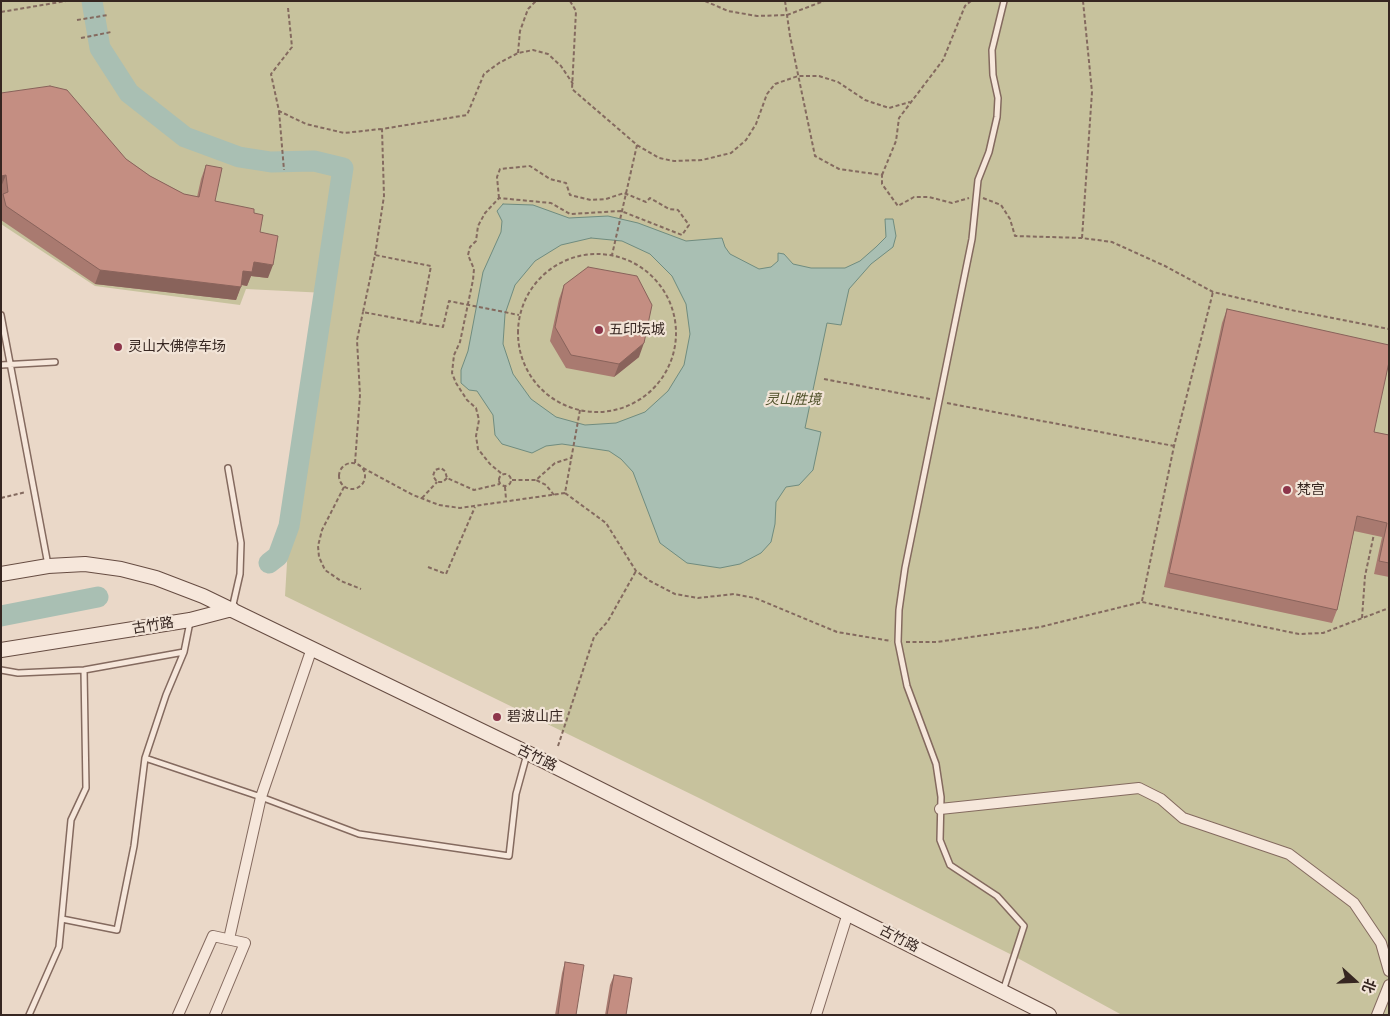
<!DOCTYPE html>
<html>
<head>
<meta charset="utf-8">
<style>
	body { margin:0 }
	#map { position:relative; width:1390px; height:1016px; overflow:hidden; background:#ead8c8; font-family:Lora,"Noto Sans SC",serif }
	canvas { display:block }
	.frame { position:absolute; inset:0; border:2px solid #362621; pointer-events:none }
	.north { position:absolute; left:1330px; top:956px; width:50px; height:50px; -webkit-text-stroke:4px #f2e4d7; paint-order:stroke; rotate:110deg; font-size:14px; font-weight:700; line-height:20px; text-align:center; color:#362621 }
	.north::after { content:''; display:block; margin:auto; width:18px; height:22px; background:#362621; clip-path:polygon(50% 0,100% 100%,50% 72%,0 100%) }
</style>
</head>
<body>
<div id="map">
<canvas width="1390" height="1016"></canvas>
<div class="frame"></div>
<div class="north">北</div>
</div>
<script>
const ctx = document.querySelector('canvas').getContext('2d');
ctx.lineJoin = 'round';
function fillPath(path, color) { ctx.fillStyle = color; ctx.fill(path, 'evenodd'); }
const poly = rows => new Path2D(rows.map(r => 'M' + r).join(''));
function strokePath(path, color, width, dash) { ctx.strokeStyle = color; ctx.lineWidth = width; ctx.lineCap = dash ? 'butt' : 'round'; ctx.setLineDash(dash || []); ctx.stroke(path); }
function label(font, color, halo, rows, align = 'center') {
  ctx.font = font + ' Lora,"Noto Sans SC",serif'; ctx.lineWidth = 4.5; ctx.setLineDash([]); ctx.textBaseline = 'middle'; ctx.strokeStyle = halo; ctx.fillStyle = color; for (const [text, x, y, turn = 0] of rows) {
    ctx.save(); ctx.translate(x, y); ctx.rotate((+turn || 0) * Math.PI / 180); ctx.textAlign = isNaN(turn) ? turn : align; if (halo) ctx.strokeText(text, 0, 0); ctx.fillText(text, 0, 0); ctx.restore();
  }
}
fillPath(poly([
	[1,1,1389,1,1389,1015,1122,1015,1012,955,701,799,285,596,288,546,326,293,246,289,240,305,95,286,1,224]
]), '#c7c29d');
const water = poly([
	[503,204,533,205,569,218,608,216,638,223,686,241,722,238,725,247,730,254,759,269,771,267,778,261,778,253,784,254,793,264,811,268,845,268,860,261,876,247,886,237,885,219,893,219,896,236,893,247,871,264,849,289,841,325,827,323,805,428,821,432,813,470,799,485,786,487,776,502,775,524,771,542,761,553,740,564,720,568,687,563,660,543,633,472,621,459,609,451,562,444,546,446,532,453,502,444,495,435,493,415,477,391,469,390,461,383,461,370,468,351,483,272,501,232,502,221,497,211,503,204],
	[591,238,622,241,650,254,672,276,686,304,690,334,684,365,668,391,645,412,616,423,585,425,556,417,531,399,513,374,503,344,505,314,515,285,535,261,561,245,591,238]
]);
fillPath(water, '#a9bfb3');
strokePath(water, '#708c7f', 1);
strokePath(poly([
	[92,1,100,48,129,93,185,137,239,157,271,162,314,161,343,168,289,526,278,556,269,563],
	[1,616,98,597]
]), '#a9bfb3', 21);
const lane = poly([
	[1,315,48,565],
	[1,365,55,362],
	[228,468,241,543,240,574,232,609],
	[1,670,18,673,84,670,184,652,190,622],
	[145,758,261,797,359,834,509,856,516,794,527,754],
	[62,919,117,930,134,846,145,758,166,695,184,652],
	[1003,991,1024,926,997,896,950,865,940,840,941,797,936,764,907,686,898,642,899,610,905,568,972,239,978,180,989,152,997,117,998,98,993,75,992,50,1004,1],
	[29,1015,59,947,71,820,86,788,84,670]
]);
const street = poly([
	[940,809,1139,788,1161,799,1183,818,1289,854,1354,903,1381,943,1389,971],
	[229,939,261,797,312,648],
	[178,1015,213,936,245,943,215,1015],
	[816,1015,848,913],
	[1377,1015,1389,985]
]);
const secondary = poly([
	[1,574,48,566,85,564,121,569,156,578,203,596,544,761,1049,1015],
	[1,650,190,620,232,609]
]);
strokePath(lane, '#846a5f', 8);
strokePath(street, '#846a5f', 12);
strokePath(secondary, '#664c42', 16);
strokePath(poly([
	[570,1,576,11,572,89,637,145,612,255],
	[705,1,728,11,757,16,787,15,824,1],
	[785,1,790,36,815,156,839,169,882,175,882,184,898,206,914,197,929,197,952,203,969,198],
	[288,8,292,47,271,74,279,111,306,124,344,133,381,129],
	[1,12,66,1],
	[77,20,108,15],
	[81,38,111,32],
	[518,53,520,31,528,9,536,1],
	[279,111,284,170],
	[637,145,659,158,674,161,702,160,731,153,746,140,756,124,767,94,775,84,798,76,819,76,838,82,865,100,889,108,910,102],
	[882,175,896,141,899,118,943,60,965,6,971,1],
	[499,198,497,177,500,169,530,166,550,179,566,183,570,195,591,200,606,199,624,193,646,202,650,198,669,209,678,210,689,225,682,235,621,211,570,214,551,203,499,198,485,213,478,226,476,241,470,247,468,255,474,269,473,280,460,342,454,355,452,373,456,383,467,400,476,408,479,420,476,436,478,449,490,464,502,474],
	[983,198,1001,205,1010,219,1015,236,1082,238,1112,242,1165,266,1213,292,1291,310,1389,329],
	[1082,238,1092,92,1083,1],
	'518 333a79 79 0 1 1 158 0a79 79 0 1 1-158 0Z',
	[375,255,384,196,382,129,467,115,484,74,499,63,518,53,533,50,548,54,561,66,573,84],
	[420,323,431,266,375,255,363,312,420,323,443,327,449,301,519,315],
	[824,379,930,399],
	[947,403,1174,446],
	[580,410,565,493,606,523,636,571,650,581,675,594,698,598,734,594,755,598,837,632,891,641],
	'339 476a13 13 0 1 1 26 0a13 13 0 1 1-26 0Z',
	[355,463,360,395,357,340,363,312],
	[363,468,413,495,439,505,460,508,565,493],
	'499 480a6 6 0 1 1 12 0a6 6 0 1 1-12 0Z',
	[447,478,443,482,437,482,433,476,435,470,441,468,445,471,447,478,474,490,500,484],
	[512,480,536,480],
	[344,487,322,530,318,546,319,557,325,570,341,581,361,589],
	[505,487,506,499],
	[554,495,546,485,536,480,555,463,571,458],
	[1,498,26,492],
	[422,498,437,482],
	[428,567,446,574,475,507],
	[1142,601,1174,446,1213,292],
	[1362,618,1365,576,1374,534],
	[906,642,937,642,1040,627,1142,602,1299,634,1323,633,1389,608],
	[558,746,594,637,608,621,636,571]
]), '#846a5f', 2, [4, 2.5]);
strokePath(lane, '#f6e7db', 5);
strokePath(street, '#f6e7db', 10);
strokePath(secondary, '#f6e7db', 14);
fillPath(poly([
	[1,93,126,159,150,176,184,194,197,197,201,179,206,165,215,201,254,213,260,232,268,278,251,276,247,286,241,285,236,300,95,284,1,220],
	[564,285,639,357,614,377,566,368,550,341,559,299],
	[1227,309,1374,432,1389,435,1389,577,1374,574,1382,537,1354,531,1337,610,1332,623,1164,587,1222,323],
	[565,962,576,1015,555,1015,562,973],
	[614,975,626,1015,605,1015,610,985]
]), '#a97a70');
fillPath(poly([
	[6,175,1,187,1,176],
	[254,262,273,265,268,278,251,276,247,286,238,284,243,271],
	[100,270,241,287,236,300,95,284],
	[644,343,639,357,614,377,619,364]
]), '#89635b');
const building = poly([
	[50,86,67,90,126,159,150,176,184,194,199,197,206,165,222,168,215,201,254,209,254,213,263,215,260,232,278,236,273,265,254,262,252,272,243,271,241,287,100,270,6,206,3,194,8,192,6,175,1,176,1,93,50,86],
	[588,267,637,276,652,305,644,343,619,364,571,355,555,327,564,285,588,267],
	[1227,309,1389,345,1389,362,1374,432,1389,435,1389,563,1379,561,1387,523,1357,516,1337,610,1169,573,1227,309],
	[565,962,584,965,576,1015,558,1015,565,962],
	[614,975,632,978,626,1015,607,1015,614,975]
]);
fillPath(building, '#c48e82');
strokePath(building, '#89635b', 1);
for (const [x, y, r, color] of [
	[599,330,5,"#8d354a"],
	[118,347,5,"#8d354a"],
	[1287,490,5,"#8d354a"],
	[497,717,5,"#8d354a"]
]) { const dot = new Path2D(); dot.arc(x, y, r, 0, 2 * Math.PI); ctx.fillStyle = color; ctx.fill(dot); strokePath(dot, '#f2e4d7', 2); }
label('14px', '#362621', '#f2e4d7', [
	["五印坛城",609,330],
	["灵山大佛停车场",128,347],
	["梵宫",1297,490],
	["碧波山庄",507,717]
], 'left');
label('italic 14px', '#50512a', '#f2e4d7', [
	["灵山胜境",793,400]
]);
label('14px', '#362621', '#f2e4d7', [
	["古竹路",153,626,-9],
	["古竹路",537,758,26],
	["古竹路",899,939,27]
]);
</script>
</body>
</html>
